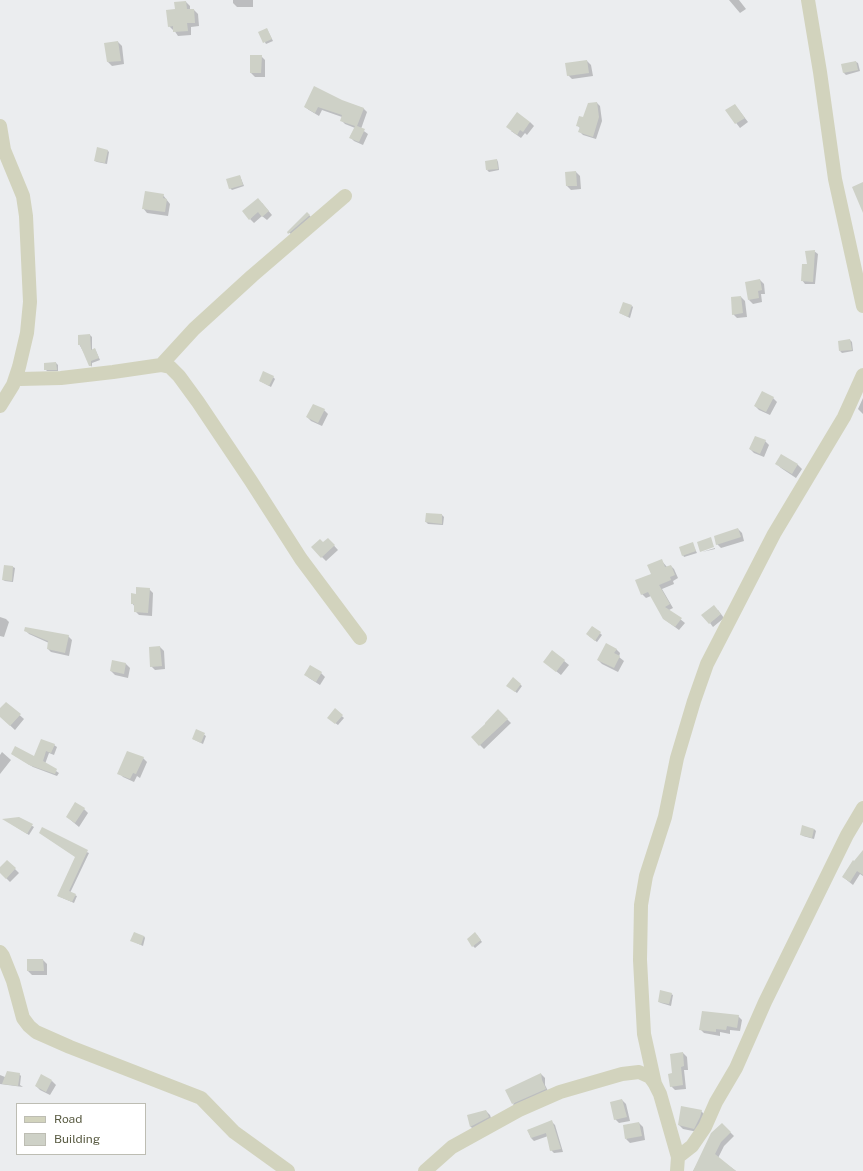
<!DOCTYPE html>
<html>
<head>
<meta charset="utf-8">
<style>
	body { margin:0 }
	#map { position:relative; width:863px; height:1171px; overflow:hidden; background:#ebedef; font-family:"Public Sans",sans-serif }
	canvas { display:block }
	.legend { position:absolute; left:16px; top:1103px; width:130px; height:52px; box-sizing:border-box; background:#fff; border:1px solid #bdbdb3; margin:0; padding:5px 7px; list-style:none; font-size:12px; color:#595b42 }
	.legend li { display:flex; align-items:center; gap:8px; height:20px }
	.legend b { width:20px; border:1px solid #bdbdb3 }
</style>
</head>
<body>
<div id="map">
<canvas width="863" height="1171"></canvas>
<ul class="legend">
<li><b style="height:5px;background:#d2d3bd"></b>Road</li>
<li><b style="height:11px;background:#ced1c7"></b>Building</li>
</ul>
</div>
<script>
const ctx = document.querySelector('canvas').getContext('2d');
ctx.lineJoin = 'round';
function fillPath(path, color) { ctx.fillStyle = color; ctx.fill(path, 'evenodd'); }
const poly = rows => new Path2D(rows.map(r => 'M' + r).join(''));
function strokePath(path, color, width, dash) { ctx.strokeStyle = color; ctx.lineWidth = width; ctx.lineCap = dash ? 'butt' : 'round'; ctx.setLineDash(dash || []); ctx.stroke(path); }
fillPath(poly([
	[233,0,253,0,253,7,237,7,233,3],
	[729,0,739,0,746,9,740,13],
	[186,2,190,6,190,10,194,10,198,14,199,26,191,27,191,35,178,36,174,30,173,30,169,26,176,10],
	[267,29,273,41,266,44,260,33],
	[118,42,122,46,124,64,112,66,108,62],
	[251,56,261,56,265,60,265,77,255,77,251,73],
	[587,61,591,65,593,76,572,79,568,75],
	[856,62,858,63,860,71,846,75,844,73,842,65],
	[342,101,363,108,367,112,361,129,368,134,363,145,354,141,350,137,355,128,345,124,341,120,342,117,322,110,319,116,309,110,305,107],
	[597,103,600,106,602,121,596,139,583,135,579,131,580,128,577,125],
	[735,105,748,122,740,128,727,111],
	[530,122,534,126,527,135,525,133,521,138,511,131],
	[107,150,109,152,107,164,97,162,95,161],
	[497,160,498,162,499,170,489,172,487,170],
	[576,172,580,176,581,189,571,190,567,186,566,173],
	[240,176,244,186,232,190,230,188],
	[163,195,170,204,168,216,147,213,143,208],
	[262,203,272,215,267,220,262,216,254,223,250,219],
	[307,213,311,217,291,234,288,232],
	[814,251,818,254,815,284,805,284,802,280],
	[760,280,764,284,765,294,761,294,762,302,753,304,749,300],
	[741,297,745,301,747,317,737,318,733,314,732,298],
	[632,306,633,307,630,318,620,313],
	[90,335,92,337,92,350,95,349,96,351,100,360,92,363,92,367,79,344],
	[850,340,852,342,853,351,842,353,840,351],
	[56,363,58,365,58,371,47,371,45,369],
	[273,377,275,379,271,387,260,381],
	[773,398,777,402,770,415,759,410,755,406],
	[863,398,863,414,858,409],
	[324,410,328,414,322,426,311,421,307,417],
	[765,441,769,445,764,457,754,453,750,449],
	[782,456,798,465,802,469,796,478,781,468,777,464],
	[442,515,444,517,443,525,428,524,426,522],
	[738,529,742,533,744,541,721,548,717,544],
	[328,539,338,550,326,561,312,547,323,544],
	[692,543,697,553,684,557,683,555],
	[715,548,715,549,702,552],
	[661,560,667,567,671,566,674,569,678,578,673,581,674,584,662,589,673,608,669,610,685,623,679,630,664,619,651,596,646,598,642,594,637,581,652,575],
	[5,566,13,567,15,568,13,582,5,581,3,580],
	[149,589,153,593,152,616,139,615,135,611,135,607,132,603,137,595],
	[718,610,724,618,713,627,710,623],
	[0,617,6,619,9,622,4,637,0,636],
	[593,627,602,635,597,642,589,636],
	[25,630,68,636,72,640,69,656,51,652,48,649,49,643,29,634],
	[160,647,164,651,165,669,155,670,151,666],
	[616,649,620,653,619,657,624,661,618,672,602,664,598,660],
	[552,651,569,665,561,675,548,665],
	[113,662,126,664,130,668,128,678,115,675,111,671],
	[321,673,325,677,320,685,309,678,305,674],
	[513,679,522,686,517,693,509,687],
	[6,703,24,719,15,730,0,716,0,710],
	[335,710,344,718,338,725,328,718],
	[498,710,511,723,484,749,472,737,487,724],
	[197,730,206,736,203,744,193,739],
	[54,745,57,747,54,755,49,753,45,764,59,773,57,776,33,767,12,754,35,758],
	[2,752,11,760,0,774,0,755],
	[143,758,147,762,140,778,137,776,134,782,123,777,119,773],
	[84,809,88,813,79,827,67,817],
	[19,818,34,827,29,835,5,820],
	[803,827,814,829,816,831,814,839,803,836,801,834],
	[40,833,89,853,70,893,77,896,74,903,58,896,76,857],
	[863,852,863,876,860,874,853,885,843,877],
	[7,861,19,873,10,882,0,872,0,869],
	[477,935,482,942,475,948,473,946],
	[144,936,145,938,143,946,132,941],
	[43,960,47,964,47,975,32,975,28,971],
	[671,994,673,995,671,1006,661,1003,659,1002],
	[738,1016,742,1020,740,1031,730,1030,730,1034,720,1032,720,1036,704,1033,700,1029],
	[683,1053,687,1057,688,1070,684,1070,686,1089,675,1090,671,1086,673,1074],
	[19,1074,21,1076,20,1085,23,1087,0,1084,0,1075,5,1077],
	[541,1074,545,1078,545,1085,549,1093,516,1108,513,1104],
	[52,1081,56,1085,50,1095,40,1090,36,1086],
	[622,1100,626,1104,630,1121,619,1123,615,1119],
	[486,1111,490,1115,492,1121,475,1131,471,1127,468,1116],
	[701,1111,705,1115,698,1132,683,1129,679,1125],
	[552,1122,555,1125,563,1152,554,1153,551,1150,548,1136,534,1141,531,1138,528,1130],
	[639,1123,643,1127,645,1140,630,1143,626,1139],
	[722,1124,734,1136,724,1146,718,1158,736,1171,693,1171]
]), '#0003');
fillPath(poly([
	[186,1,187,9,194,9,195,23,187,23,188,31,173,32,173,26,168,27,166,10,175,9,174,2],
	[267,28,272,39,263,43,258,32],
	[118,41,121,61,107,62,104,43],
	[250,55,262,55,261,73,250,73],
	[587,60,589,73,567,76,565,63],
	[856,61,858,70,843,73,841,64],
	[314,86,342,100,364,108,357,126,365,129,359,142,349,138,355,126,340,121,342,115,318,107,315,113,304,107],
	[597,102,599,117,593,137,578,132,580,127,576,126,579,116,583,117,588,103],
	[735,104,745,118,735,124,725,110],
	[517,112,530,122,523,132,520,130,517,135,506,127],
	[97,147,108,150,105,163,94,161],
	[497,159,498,169,486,170,485,161],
	[576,171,577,186,566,186,565,172],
	[240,175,243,185,229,189,226,179],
	[863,182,863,213,852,187],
	[145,191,164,194,163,198,167,199,165,212,142,209],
	[258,198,269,211,262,217,258,212,249,220,242,211],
	[307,212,310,215,288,234,287,232],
	[815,250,813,282,801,281,802,264,807,264,805,251],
	[760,279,762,290,758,291,759,298,748,300,745,282],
	[741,296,743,313,732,315,731,297],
	[623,302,632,305,628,317,619,313],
	[90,334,91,350,95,348,99,358,91,361,91,366,89,366,80,345,78,345,78,335],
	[850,339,852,350,839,351,838,341],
	[56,362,57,370,44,370,44,363],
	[263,371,274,376,269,386,259,381],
	[762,391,774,397,766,412,754,406],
	[313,404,325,409,318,423,306,417],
	[755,436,766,440,760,454,749,449],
	[781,454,798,464,792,474,775,464],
	[426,513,442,514,442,524,425,522],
	[738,528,741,537,716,545,714,536],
	[711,537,714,547,700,552,697,542],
	[328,538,335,545,321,558,311,547,320,539,323,542],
	[693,542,696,551,682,556,679,547],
	[662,559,665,567,671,565,675,575,670,577,671,580,659,585,670,604,665,607,682,618,675,627,663,619,648,592,641,595,635,580,651,574,647,565],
	[4,565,13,566,12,581,2,580],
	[136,587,150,588,148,613,134,612,134,604,131,604,131,593,136,594],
	[714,605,721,614,709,624,701,615],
	[592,626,601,632,595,641,586,634],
	[25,627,69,635,65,653,47,649,48,641,24,631],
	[606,643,617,649,614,653,620,656,614,668,597,660],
	[160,646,162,666,150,667,149,647],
	[552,650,565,660,556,672,543,662],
	[112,660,126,663,124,674,110,671],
	[310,665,322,672,316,682,304,675],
	[513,677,521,684,515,692,506,686],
	[6,702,21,714,10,726,0,717,0,708],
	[335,708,343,715,335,724,327,718],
	[498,709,508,719,479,746,471,737,485,724,485,723],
	[196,729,205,733,201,743,192,739],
	[41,739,55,744,51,753,46,751,43,761,57,769,55,774,29,765,11,754,15,746,34,756],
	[127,751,144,757,136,774,133,773,130,779,117,774],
	[75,802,85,808,75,823,66,817],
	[19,817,33,824,27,834,2,819],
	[802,825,814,829,812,838,800,835],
	[42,827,88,850,69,891,76,894,72,902,57,896,75,857,39,833],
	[863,850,863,875,857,871,850,882,842,877,853,860,854,861],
	[7,860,16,868,6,879,0,873,0,867],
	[134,932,144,936,141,945,130,941],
	[475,932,481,940,472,947,467,939],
	[27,959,43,959,44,971,27,971],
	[660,990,672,993,669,1004,658,1002],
	[702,1011,739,1015,737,1028,727,1026,726,1030,716,1029,716,1032,699,1030],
	[683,1052,684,1066,681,1067,683,1085,670,1087,668,1074,672,1073,670,1054],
	[7,1071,20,1073,18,1086,2,1084],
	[541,1073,542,1080,546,1089,512,1104,505,1090],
	[41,1074,52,1080,46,1092,35,1086],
	[622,1099,627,1117,614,1120,610,1102],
	[681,1106,702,1110,700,1117,694,1129,678,1125],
	[486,1110,489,1117,470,1127,467,1115],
	[552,1120,561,1149,550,1151,546,1133,531,1138,527,1130],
	[639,1122,642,1136,625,1139,623,1125],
	[722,1123,731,1132,721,1142,715,1154,736,1171,693,1171,711,1133]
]), '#ced1c7');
strokePath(poly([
	[808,0,820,72,835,179,863,306],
	[0,126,4,150,23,196,26,216,30,302,27,333,19,367,13,385,0,406],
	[161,365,194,329,252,276,345,196],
	[16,376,20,379,61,378,113,372,161,365,170,367,179,376,198,402,251,481,301,559,360,638],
	[0,952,3,956,13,981,23,1018,29,1026,36,1032,70,1047,201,1098,234,1132,288,1171],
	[655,1084,644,1034,640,960,641,905,646,876,665,817,677,758,694,701,707,664,774,534,844,417,863,375],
	[678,1157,692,1146,705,1127,716,1102,736,1068,765,1002,847,835,863,808],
	[425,1171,452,1147,519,1110,560,1092,622,1074,639,1072,650,1077,655,1084,660,1094,678,1157,677,1171]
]), '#d2d3bd', 14);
</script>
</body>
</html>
